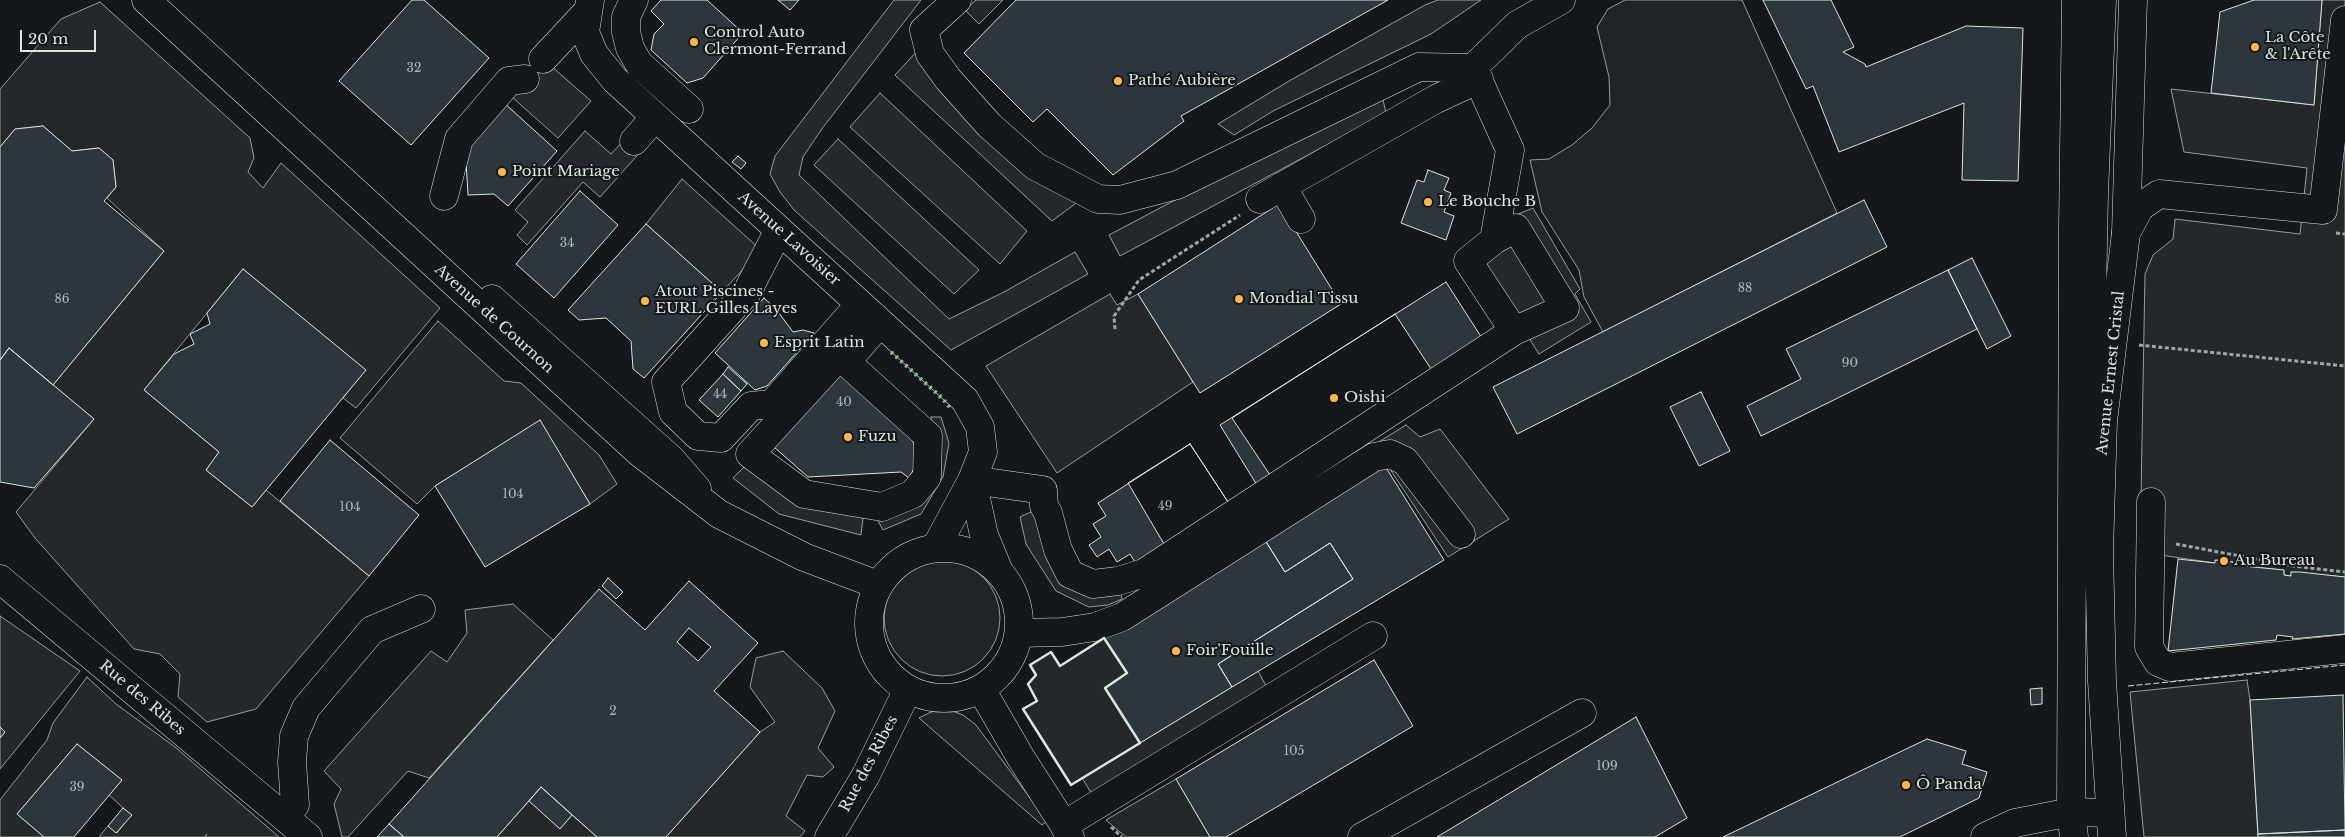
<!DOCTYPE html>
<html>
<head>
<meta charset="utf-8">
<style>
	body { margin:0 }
	#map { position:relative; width:2345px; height:837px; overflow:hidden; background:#14181c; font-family:"Libre Baskerville",serif }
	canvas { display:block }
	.scale { position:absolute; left:20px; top:30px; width:76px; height:22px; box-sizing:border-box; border:2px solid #d8e6dc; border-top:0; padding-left:6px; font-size:15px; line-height:18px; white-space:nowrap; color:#d8e6dc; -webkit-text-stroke:4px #14181c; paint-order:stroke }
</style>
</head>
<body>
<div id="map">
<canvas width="2345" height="837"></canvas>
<div class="scale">20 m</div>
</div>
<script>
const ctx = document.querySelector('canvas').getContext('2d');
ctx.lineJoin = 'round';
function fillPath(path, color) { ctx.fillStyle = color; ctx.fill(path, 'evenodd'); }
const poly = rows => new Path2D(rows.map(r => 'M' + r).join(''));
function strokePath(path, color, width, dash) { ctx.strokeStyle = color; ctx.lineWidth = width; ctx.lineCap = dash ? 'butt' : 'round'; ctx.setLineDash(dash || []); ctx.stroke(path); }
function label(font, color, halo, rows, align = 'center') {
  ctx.font = font + ' "Libre Baskerville",serif'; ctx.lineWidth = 4; ctx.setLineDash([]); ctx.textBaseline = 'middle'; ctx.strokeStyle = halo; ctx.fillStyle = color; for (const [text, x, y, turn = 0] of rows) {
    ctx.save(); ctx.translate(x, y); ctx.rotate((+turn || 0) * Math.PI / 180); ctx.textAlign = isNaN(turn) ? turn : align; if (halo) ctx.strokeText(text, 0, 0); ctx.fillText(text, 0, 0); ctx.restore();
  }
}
const green = poly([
	[1625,0,1742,0,1837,213,1603,332,1584,297,1579,270,1542,212,1530,160,1549,159,1572,145,1592,128,1610,105,1609,77,1597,27,1608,9,1625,0],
	'884 618a58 58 0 1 1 116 0a58 58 0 1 1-116 0Z',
	[947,709,963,715,976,725,1047,821,1042,825,919,718,931,712,947,709]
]);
fillPath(green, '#202428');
strokePath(green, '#939e99', 1);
const parking = poly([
	[894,0,921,0,821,130,803,157,799,175,949,319,1004,292,1075,252,1088,274,951,350,794,210,780,192,770,174,775,156,894,0],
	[976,0,1003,0,979,24,965,10,976,0],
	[1438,0,1481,0,1431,34,1273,111,1234,135,1218,124,1289,81,1425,5,1438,0],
	[2322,0,2345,0,2345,577,2291,572,2291,576,2284,575,2284,570,2233,565,2233,562,2216,560,2215,563,2140,552,2145,274,2153,255,2173,239,2175,219,2300,234,2307,168,2184,152,2171,89,2314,105,2322,0],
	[100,2,250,138,254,158,248,172,263,188,281,163,440,308,356,408,343,398,365,370,243,269,144,390,219,452,206,470,252,507,266,490,369,576,256,709,207,722,178,697,180,674,160,654,134,649,35,538,16,512,94,419,53,385,164,251,107,198,116,187,113,160,99,148,72,151,43,126,15,129,0,147,0,89,61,19,100,2],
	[918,50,1083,198,1052,221,895,75,918,50],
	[543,59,591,101,558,138,512,97,543,59],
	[1381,91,1386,113,1120,256,1109,235,1381,91],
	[880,93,1027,231,1000,264,850,127,880,93],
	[585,131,611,154,628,136,643,149,600,197,583,182,527,245,517,235,528,222,515,210,585,131],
	[838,139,979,270,954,294,814,165,838,139],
	[682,179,761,250,722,292,646,224,682,179],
	[1533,208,1580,289,1575,294,1591,322,1539,354,1474,251,1514,216,1533,208],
	[1110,294,1117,305,1138,294,1193,382,1057,473,986,366,1110,294],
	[438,321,504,381,521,383,599,455,617,484,590,504,540,421,435,486,417,504,340,438,438,321],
	[931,417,941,417,949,443,943,477,921,514,883,530,878,521,914,502,937,447,931,417],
	[1406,425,1420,437,1440,429,1509,519,1448,557,1374,445,1406,425],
	[747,464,791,496,863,518,861,535,779,514,733,478,747,464],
	[1044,506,1070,574,1118,581,1122,599,1108,605,1089,607,1056,591,1026,544,1020,517,1044,506],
	[513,604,553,640,429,778,408,771,348,837,342,837,334,804,341,789,324,771,431,651,447,662,467,633,465,610,513,604],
	[0,616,80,671,0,769,0,738,5,732,0,727,0,616],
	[1104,638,1127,673,1105,688,1140,743,1258,671,1272,697,1098,804,1082,778,1071,785,1023,709,1036,701,1028,684,1036,675,1030,665,1051,652,1060,666,1104,638],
	[783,651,822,688,835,711,818,748,834,767,823,777,807,775,786,816,805,831,800,837,666,837,760,732,775,722,750,687,756,658,783,651],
	[87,677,116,704,175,747,279,837,205,837,207,834,204,837,99,837,108,826,117,833,131,815,109,795,122,780,77,744,17,814,44,837,0,837,0,800,47,740,53,723,87,677],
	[2247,680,2250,700,2258,837,2144,837,2130,692,2247,680],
	[1176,779,1210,837,1126,837,1106,820,1176,779],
	[529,801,560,828,572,815,597,837,497,837,529,801]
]);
fillPath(parking, '#24282b');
strokePath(parking, '#939e99', 1);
const building = poly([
	[412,0,424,0,489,58,411,145,339,81,412,0],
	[661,0,707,0,743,33,703,78,687,83,651,50,654,34,664,24,651,11,661,0],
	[778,0,799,0,790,10,778,0],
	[1016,0,1388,0,1181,116,1184,121,1113,175,1047,109,1033,122,964,53,1016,0],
	[1763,0,1831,0,1854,47,1843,52,1865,64,1866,67,1966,26,2023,28,2018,181,1962,180,1964,103,1839,152,1813,86,1806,89,1763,0],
	[2254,0,2322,0,2314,105,2211,93,2220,12,2254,0],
	[502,101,557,151,508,206,494,194,468,195,465,143,502,101],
	[43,126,72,151,99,148,113,160,116,187,104,201,164,251,53,385,9,348,0,360,0,147,15,129,43,126],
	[738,156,746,163,741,169,732,162,738,156],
	[1428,170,1449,178,1444,190,1451,193,1444,212,1454,216,1446,240,1401,223,1417,180,1424,182,1428,170],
	[580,191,618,225,554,298,516,264,580,191],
	[1864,200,1887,247,1517,434,1493,387,1864,200],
	[1279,204,1341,304,1200,393,1138,294,1279,204],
	[646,224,722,292,644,378,633,369,631,341,606,318,579,320,568,310,646,224],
	[1972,258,2011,336,1987,349,1948,270,1972,258],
	[243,269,366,370,252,507,206,470,219,452,144,390,174,354,194,344,190,334,210,324,207,313,243,269],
	[1948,270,1977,329,1761,436,1747,406,1801,379,1786,349,1948,270],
	[1446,282,1487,346,1260,490,1220,425,1446,282],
	[764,298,776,309,793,332,803,330,814,333,767,386,755,390,715,353,764,298],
	[1395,314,1437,378,1274,481,1232,418,1395,314],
	[9,348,94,419,34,488,0,482,0,360,9,348],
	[728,367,747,384,741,391,723,374,728,367],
	[841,373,910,436,915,446,916,465,909,478,901,472,808,477,774,447,841,373],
	[723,374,741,391,718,417,699,400,723,374],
	[1701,392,1730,451,1699,466,1670,407,1701,392],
	[540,420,590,504,485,567,435,486,540,420],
	[330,440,419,515,369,576,280,501,330,440],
	[1190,444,1232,508,1138,567,1130,554,1117,562,1109,549,1097,557,1089,545,1101,537,1093,524,1106,516,1098,503,1190,444],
	[1190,444,1230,505,1167,549,1128,483,1190,444],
	[1383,463,1444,560,1232,687,1218,664,1353,579,1330,543,1285,572,1263,537,1383,463],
	[1263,537,1285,572,1330,543,1353,579,1218,664,1232,687,1140,743,1105,688,1127,673,1104,638,1263,537],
	[2178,559,2215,563,2215,560,2233,562,2233,565,2284,570,2284,575,2291,576,2291,572,2300,572,2345,577,2345,634,2292,639,2293,637,2277,635,2276,640,2168,651,2178,559],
	[608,578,623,592,616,599,602,586,608,578],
	[689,581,758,643,714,691,760,732,666,837,597,837,541,787,497,837,404,837,389,824,599,589,645,630,689,581],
	[689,628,711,647,698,661,677,642,689,628],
	[1374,660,1413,726,1226,837,1210,837,1176,779,1374,660],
	[2042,688,2042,704,2031,705,2030,689,2042,688],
	[2343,695,2345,830,2258,834,2250,700,2343,695],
	[1636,717,1687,818,1655,837,1437,837,1636,717],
	[0,727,5,732,0,738,0,727],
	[1927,739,1966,751,1962,764,1987,772,1979,798,1900,837,1723,837,1927,739],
	[77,744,122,780,74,837,44,837,17,814,77,744],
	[541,787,572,815,560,829,529,801,541,787],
	[123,808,132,815,116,833,108,826,123,808],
	[389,824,404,837,377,837,389,824],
	[2345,830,2345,837,2258,837,2258,834,2345,830]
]);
fillPath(building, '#2c363c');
strokePath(building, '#d8e6dc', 1);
const minor = poly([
	[590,0,585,32,594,54,615,80,965,400,980,427,983,452,972,480,936,547],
	[634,0,626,17,626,32,630,48,639,64,689,109],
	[957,0,924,30,930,54,948,79,989,125,1035,166,1098,199,1120,200,1177,185,1419,67,1473,68,1517,25,1561,0],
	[543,59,587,12],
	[1473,68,1510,150,1494,240],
	[634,141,655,117],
	[1282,186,1301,219],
	[444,196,459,139,509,81,525,79],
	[1260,199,1436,99,1479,79],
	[779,230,747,292,666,382,673,412,698,436,721,438,751,406,772,404,860,304],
	[2126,233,2140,207,2159,194,2323,210,2345,20],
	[492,299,671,459,697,489],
	[875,317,750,454,804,494,882,507,913,494,927,477,928,436,846,362,880,323],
	[972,480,1043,490,1044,506,1048,513,1058,550,1070,574,1093,584,1118,581,1144,573,1514,331,1565,308,1516,228,1494,240,1468,261,1514,331],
	[972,480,984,535,998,569],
	[2151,502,2149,647,2158,662,2170,667,2345,649],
	[2087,559,2094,194,2102,0],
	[0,579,308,837],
	[1019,633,1062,632,1095,627,1122,617,1374,457,1390,454,1405,461,1461,534],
	[285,817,295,805,292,762,294,736,306,708,372,630,421,609],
	[1064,825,1373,636],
	[829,837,866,775,908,689],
	[1362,837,1582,713],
	[1985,837,2015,823,2071,812,2110,813]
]);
const major = poly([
	[146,0,640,453,719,514,804,557,878,585],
	'869 623a75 75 0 1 1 150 0a75 75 0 1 1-150 0Z',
	[981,689,1021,758,1064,825,1070,837],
	[2074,837,2071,812,2073,228,2076,0],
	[2112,837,2102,681,2099,551,2103,421,2126,233,2133,0]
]);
strokePath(minor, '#d8e6dc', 29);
strokePath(major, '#d8e6dc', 29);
strokePath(poly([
	[2336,233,2345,234],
	[1115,329,1114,316,1139,280,1240,215],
	[2139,345,2345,366],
	[2176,544,2293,566,2345,572],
	[1111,827,1122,837]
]), '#9da8a2', 3, [4, 2.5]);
strokePath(minor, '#14181c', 28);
strokePath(major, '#14181c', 28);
strokePath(poly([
	[891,352,942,398,952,410]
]), '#8ac095', 4, [2.5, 4]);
strokePath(poly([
	[2128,686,2345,665]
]), '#d8e6dc', 1, [6, 2.5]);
strokePath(poly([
	[1104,638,1127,673,1105,688,1140,743,1071,785,1023,709,1037,701,1028,684,1036,675,1030,665,1051,652,1060,666,1104,638]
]), '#d8e6dc', 2.5);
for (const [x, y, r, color] of [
	[694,42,5,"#ffb74d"],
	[2255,47,5,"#ffb74d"],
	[1118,81,5,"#ffb74d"],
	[502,172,5,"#ffb74d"],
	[1428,202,5,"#ffb74d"],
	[1239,299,5,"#ffb74d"],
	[645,301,5,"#ffb74d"],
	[764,343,5,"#ffb74d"],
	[1334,398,5,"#ffb74d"],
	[848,437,5,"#ffb74d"],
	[2224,561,5,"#ffb74d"],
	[1176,651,5,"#ffb74d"],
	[1906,785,5,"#ffb74d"]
]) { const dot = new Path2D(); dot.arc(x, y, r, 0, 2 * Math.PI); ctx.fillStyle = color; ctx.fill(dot); strokePath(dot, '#14181c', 2); }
label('12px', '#adbab4', null, [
	["32",414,69],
	["34",567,244],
	["88",1745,289],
	["86",62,300],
	["90",1850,364],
	["44",720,395],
	["40",844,403],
	["104",513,495],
	["49",1165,507],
	["104",350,508],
	["2",613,712],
	["105",1294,752],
	["109",1607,767],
	["39",77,788]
]);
label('15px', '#d8e6dc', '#14181c', [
	["Control Auto",704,33],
	["Clermont-Ferrand",704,50],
	["La Côte",2265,38],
	["& l'Arête",2265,55],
	["Pathé Aubière",1128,81],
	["Point Mariage",512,172],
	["Le Bouche B",1438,202],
	["Atout Piscines -",655,292],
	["EURL Gilles Layes",655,309],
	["Mondial Tissu",1249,299],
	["Esprit Latin",774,343],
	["Oishi",1344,398],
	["Fuzu",858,437],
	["Au Bureau",2234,561],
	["Foir'Fouille",1186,651],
	["Ô Panda",1916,785]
], 'left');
label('15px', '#d8e6dc', '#14181c', [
	["Avenue Lavoisier",789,239,42],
	["Avenue de Cournon",494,319,42],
	["Avenue Ernest Cristal",2111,373,-84],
	["Rue des Ribes",142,698,40],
	["Rue des Ribes",869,764,-62]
]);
</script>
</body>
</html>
